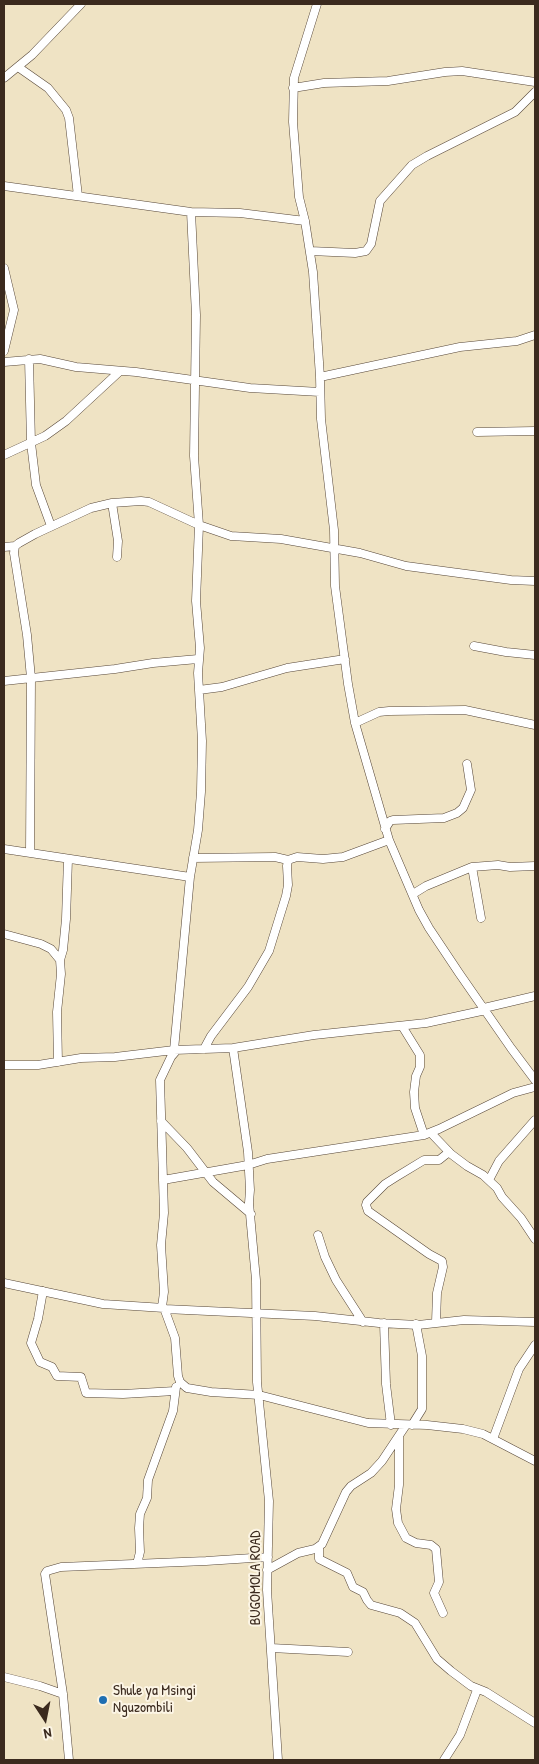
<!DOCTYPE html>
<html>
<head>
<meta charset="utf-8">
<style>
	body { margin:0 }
	#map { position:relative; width:539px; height:1764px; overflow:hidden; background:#efe3c4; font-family:"Patrick Hand",sans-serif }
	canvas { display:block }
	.frame { position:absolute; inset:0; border:5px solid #3b2a1e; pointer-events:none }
	.north { position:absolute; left:20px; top:1694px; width:50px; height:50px; -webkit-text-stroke:4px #fcf5e5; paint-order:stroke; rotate:169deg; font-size:14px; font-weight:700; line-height:20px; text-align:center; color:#3b2a1e }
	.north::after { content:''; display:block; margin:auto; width:18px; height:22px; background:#3b2a1e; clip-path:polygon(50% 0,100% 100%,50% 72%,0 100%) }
</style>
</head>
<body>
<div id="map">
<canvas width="539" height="1764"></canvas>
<div class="frame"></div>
<div class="north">N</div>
</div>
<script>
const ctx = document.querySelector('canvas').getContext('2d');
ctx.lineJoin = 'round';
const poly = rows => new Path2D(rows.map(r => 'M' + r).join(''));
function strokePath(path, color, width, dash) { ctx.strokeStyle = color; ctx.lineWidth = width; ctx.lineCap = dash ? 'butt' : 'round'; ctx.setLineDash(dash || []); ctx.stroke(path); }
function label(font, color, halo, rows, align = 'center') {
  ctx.font = font + ' "Patrick Hand",sans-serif'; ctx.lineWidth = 4; ctx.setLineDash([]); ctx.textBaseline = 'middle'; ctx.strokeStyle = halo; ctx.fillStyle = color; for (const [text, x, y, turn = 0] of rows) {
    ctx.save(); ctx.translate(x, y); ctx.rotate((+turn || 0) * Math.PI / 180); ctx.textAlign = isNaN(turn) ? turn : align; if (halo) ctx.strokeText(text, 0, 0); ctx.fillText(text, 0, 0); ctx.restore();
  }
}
const minor = poly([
	[317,4,294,78,293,122,299,197,305,221,313,272,320,377,321,419,334,530,335,586,348,684,355,723,389,840,419,910,429,928,459,973,511,1048,535,1080],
	[18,67,48,88,66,110,69,118,78,196],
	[4,78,32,55,81,4],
	[293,88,324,83,388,81,445,72,462,71,535,82],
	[4,186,191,212,240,213,305,221],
	[310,251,355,253,366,251,371,244,380,201,412,165,427,156,515,112,535,92],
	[4,268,14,310,4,351],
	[29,359,31,443,36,485,51,526],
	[4,362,40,359,76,367,136,372,250,388,320,392],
	[320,377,460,347,517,341,535,335],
	[477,432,535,431],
	[4,455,45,436,66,421,119,372],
	[112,503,118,541,117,557],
	[4,547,15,546],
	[474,646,506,652,535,655],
	[4,681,115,669,153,663,198,659],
	[199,690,222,687,287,668,345,659],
	[355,723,379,712,389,711,465,710,535,725],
	[385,829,390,821,393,820,444,818,457,813,463,808,471,790,467,764],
	[4,849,190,877],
	[30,853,31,678,27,635,14,553,15,546,19,543,35,534,91,508,112,503,141,501,149,502,199,525,231,536,281,539,360,553,406,566,511,580,535,581],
	[193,858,275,857,288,860],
	[472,867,481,918],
	[413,894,426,886,472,867,498,865,510,867,535,866],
	[4,934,41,944,51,949,60,960,61,974,57,1012,58,1062],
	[60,960,63,950,66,919,68,859],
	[484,1008,535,996],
	[402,1026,420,1055,420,1067,416,1076,414,1092,415,1108,424,1135],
	[233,1048,248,1152,250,1190,249,1203,256,1280,257,1382,269,1501,267,1590,278,1760],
	[204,1049,211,1036,248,987,269,951,286,896,288,885,287,866,288,860,297,857,323,859,343,857,389,840],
	[174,1050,190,877,198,830,201,792,202,741,198,673,200,648,196,601,199,525,194,456,196,315,191,212],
	[4,1065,38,1065,81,1058,115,1057,174,1050,233,1048,314,1035,426,1023,486,1010],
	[161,1121,187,1148,213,1182,251,1214],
	[431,1133,451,1154,467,1166,483,1175,497,1188,502,1197,521,1218,535,1239],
	[163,1180,248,1165,267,1159,424,1135,439,1129,513,1093,535,1087],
	[489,1180,499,1161,535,1120],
	[318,1235,325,1257,336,1280,363,1322],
	[4,1283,103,1304,164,1308,175,1338,178,1376,180,1382,187,1388,211,1392,259,1395,368,1423,427,1425,463,1429,483,1434,535,1461],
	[43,1291,38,1319,31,1343,40,1362,52,1367,57,1376,81,1377,86,1393,123,1394,175,1391],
	[162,1307,164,1292,161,1245,164,1213,160,1080,171,1057,177,1050],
	[165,1309,315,1316,379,1323,418,1325,464,1320,535,1322],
	[436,1322,437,1293,443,1267,442,1261,429,1254,368,1211,366,1205,367,1202,385,1184,396,1177,424,1160,439,1160,449,1152],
	[384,1323,386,1384,391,1425],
	[412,1425,422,1409,422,1356,416,1324],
	[399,1436,399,1485,396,1509,398,1523,406,1538,416,1543,431,1545,436,1549,439,1582,434,1593,443,1613],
	[493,1439,519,1369,535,1345],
	[319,1547,319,1559,347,1573,353,1587,363,1592,367,1600,371,1605,400,1613,415,1623,437,1659,451,1671,471,1686,486,1692,535,1723],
	[137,1564,140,1552,139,1528,140,1514,147,1498,148,1480,173,1411,176,1387],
	[267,1570,298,1553,315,1549,322,1544,346,1492,351,1486,371,1473,382,1461,406,1425],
	[271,1648,348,1652],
	[4,1677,40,1686,63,1694],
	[69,1760,63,1694,45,1574,47,1571,61,1567,206,1561,268,1557],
	[444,1760,460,1735,477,1690]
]);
strokePath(minor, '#564637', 9);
strokePath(minor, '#fff', 8);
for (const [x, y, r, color] of [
	[103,1700,5,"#1f6fb2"]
]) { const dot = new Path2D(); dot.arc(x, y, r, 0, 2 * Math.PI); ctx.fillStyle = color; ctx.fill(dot); strokePath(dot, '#fcf5e5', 2); }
label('15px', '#3b2a1e', '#fcf5e5', [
	["BUGOMOLA ROAD",256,1578,-90]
]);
label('15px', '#3b2a1e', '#fcf5e5', [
	["Shule ya Msingi",113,1691],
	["Nguzombili",113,1708]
], 'left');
</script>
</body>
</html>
